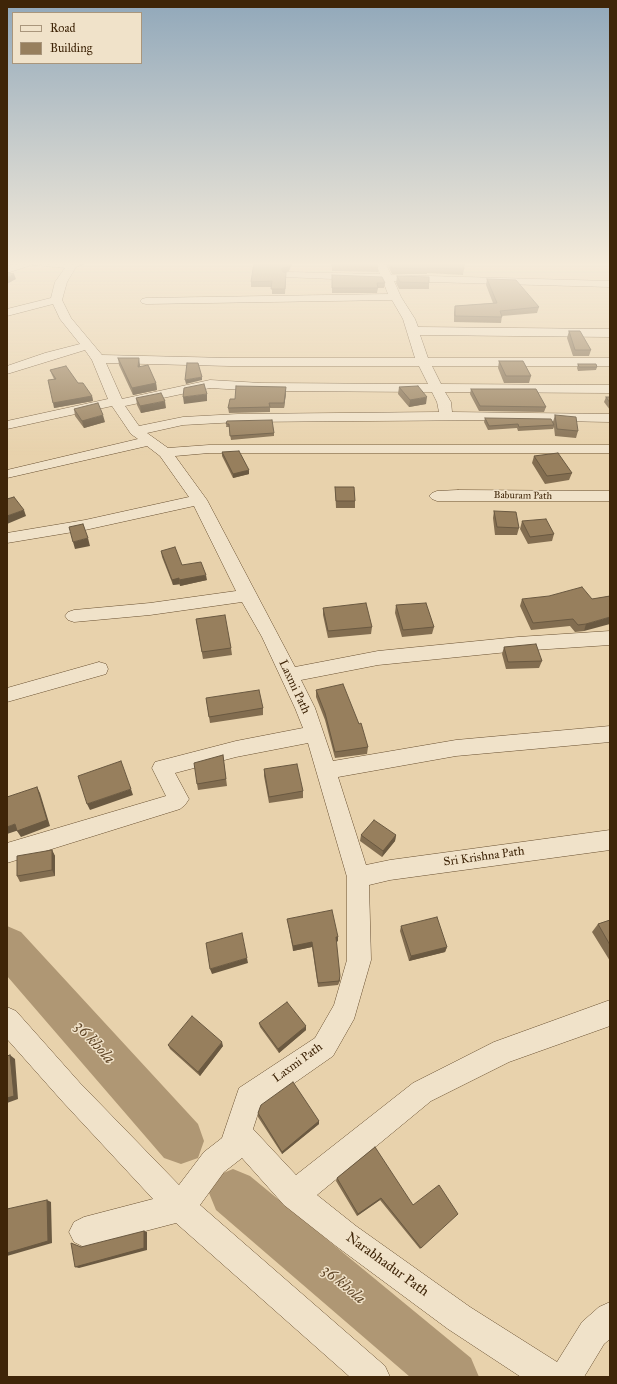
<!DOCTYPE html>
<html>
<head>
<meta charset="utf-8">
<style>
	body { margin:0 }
	#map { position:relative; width:617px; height:1384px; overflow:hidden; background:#e8d2ac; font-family:"IM FELL Great Primer",serif }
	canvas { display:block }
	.frame { position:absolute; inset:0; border:8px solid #3f2508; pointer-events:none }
	.legend { position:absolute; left:12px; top:12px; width:130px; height:52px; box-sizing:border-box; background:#f0e2c9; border:1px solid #a9967c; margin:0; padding:5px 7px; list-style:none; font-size:12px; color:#3f2508 }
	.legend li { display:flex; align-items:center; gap:8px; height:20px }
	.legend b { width:20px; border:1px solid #a9967c }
</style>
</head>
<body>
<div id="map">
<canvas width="617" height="1384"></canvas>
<div class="frame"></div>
<ul class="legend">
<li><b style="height:5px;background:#f0e2c9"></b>Road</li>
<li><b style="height:11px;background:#977f5d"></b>Building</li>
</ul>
</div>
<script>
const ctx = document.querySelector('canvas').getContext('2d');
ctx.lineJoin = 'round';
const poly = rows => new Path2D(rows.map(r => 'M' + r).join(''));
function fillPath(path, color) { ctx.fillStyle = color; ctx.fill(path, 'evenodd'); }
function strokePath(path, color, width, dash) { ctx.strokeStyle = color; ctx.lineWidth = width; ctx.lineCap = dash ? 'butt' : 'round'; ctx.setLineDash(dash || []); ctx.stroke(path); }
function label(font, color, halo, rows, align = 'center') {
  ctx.font = font + ' "IM FELL Great Primer",serif'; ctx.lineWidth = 3; ctx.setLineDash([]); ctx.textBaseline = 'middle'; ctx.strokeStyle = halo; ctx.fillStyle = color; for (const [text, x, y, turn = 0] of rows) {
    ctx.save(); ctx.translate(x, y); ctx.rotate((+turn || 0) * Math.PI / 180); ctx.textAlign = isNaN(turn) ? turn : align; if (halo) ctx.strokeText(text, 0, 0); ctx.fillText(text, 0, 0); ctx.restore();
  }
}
fillPath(poly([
	[7,926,21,932,198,1124,204,1141,198,1158,181,1164,164,1158,7,976,7,926],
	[233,1169,250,1176,471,1358,479,1377,410,1377,216,1210,209,1193,216,1176,233,1169]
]), '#af9774');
const minor = poly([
	[19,262,85,262,84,264,76,267,67,282,62,300,71,318,102,355,230,358,415,358,403,319,392,300,146,304,142,303,140,301,142,299,146,298,388,294,383,281,284,277,283,275,288,272,380,274,375,262,385,262,391,275,610,281,610,287,394,281,401,297,415,319,418,327,610,329,610,337,420,335,428,358,610,358,610,366,432,366,441,384,610,385,610,393,445,392,451,402,452,412,610,414,610,422,502,420,238,422,183,425,147,433,168,448,209,445,610,445,610,453,209,453,175,456,207,500,295,667,378,651,518,637,610,631,610,645,518,651,378,665,301,680,315,708,333,761,456,740,610,726,610,742,456,756,338,777,366,865,390,860,610,830,610,850,390,880,369,885,371,960,354,1019,333,1056,260,1107,253,1129,296,1175,413,1083,494,1042,610,1000,610,1026,509,1062,431,1101,317,1195,356,1226,470,1307,557,1362,582,1322,599,1307,610,1302,610,1339,604,1344,584,1377,521,1377,448,1329,336,1246,284,1205,242,1158,224,1172,200,1205,385,1366,390,1377,350,1377,176,1223,84,1247,74,1242,69,1232,74,1222,84,1217,153,1199,62,1101,7,1039,7,1007,16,1011,80,1083,179,1185,204,1152,222,1138,239,1088,315,1038,334,1005,347,960,347,877,308,743,236,757,175,773,189,799,185,805,180,809,7,863,7,843,166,796,152,768,155,762,236,741,303,728,295,708,262,637,242,602,150,615,74,622,68,620,65,616,68,612,74,610,150,603,236,591,194,506,85,530,7,543,7,533,85,520,189,497,160,456,147,446,7,478,7,470,138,439,131,434,112,406,7,429,7,421,108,399,92,360,85,350,7,374,7,366,45,353,80,344,60,319,53,304,7,316,7,309,51,298,55,282,65,268,32,265,7,273,7,266,19,262],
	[106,363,230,366,419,366,428,384,261,383,210,380,122,399,106,363],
	[210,388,261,391,432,392,437,402,439,412,238,414,183,417,139,426,125,406,210,388],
	[458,490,610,491,610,501,437,501,432,499,429,496,432,493,437,491,458,490],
	[99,662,106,664,108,669,106,674,7,702,7,688,99,662]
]);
strokePath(minor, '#695031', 1);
fillPath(minor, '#f0e2c9');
fillPath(poly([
	[332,262,378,267,378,272,332,271],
	[386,262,464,262,464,269,463,275,427,273,427,274,392,274],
	[289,271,285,273,286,279,285,294,272,294,272,287,251,287,251,282],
	[332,275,385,283,384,288,378,288,377,293,332,293],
	[397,276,429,283,429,289,399,289,396,283],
	[487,279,539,307,537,313,502,316,501,323,454,322,454,312,455,306,493,303,486,285],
	[569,331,591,350,589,356,573,356,567,338],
	[118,358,140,365,140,367,156,383,157,390,133,395,119,365],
	[499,361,531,376,529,383,504,383,498,368],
	[578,364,597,367,596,370,578,371,577,368],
	[50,370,92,396,93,401,54,408,54,379,52,375],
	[399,387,426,404,409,407,398,394],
	[471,389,546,407,544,412,479,411,470,394],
	[286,393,284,408,270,408,270,412,229,413,228,408],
	[606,397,610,397,610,410,604,402],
	[136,398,166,408,141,413,137,405],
	[74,409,105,422,84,428,75,416],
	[555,415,578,431,576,438,555,436,554,427,553,429,518,431,517,428,488,430,484,422,485,418,553,422],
	[227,421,274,433,274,436,231,440,229,427,226,427],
	[222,452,249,474,233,478,222,456],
	[534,456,572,473,569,480,545,484,532,463],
	[335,487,355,501,355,508,336,508],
	[494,511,519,528,517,535,495,535,493,518],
	[522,521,554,534,552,541,528,544,520,529],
	[161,551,182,565,207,580,180,586,180,584,173,585,162,557],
	[610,596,584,631,575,632,570,626,531,630,520,606,522,599,592,599],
	[396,605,434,627,432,634,402,637,395,613],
	[323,608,372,627,371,634,328,638,323,615],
	[196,619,231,648,232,655,203,659],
	[504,647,542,661,539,668,506,669,502,654],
	[316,690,359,724,368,747,367,754,335,758,325,720,316,697],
	[206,698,263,708,263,715,210,723],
	[223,755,227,786,198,790,197,784],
	[264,769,303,791,303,798,269,803,264,776],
	[361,835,396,835,395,841,382,857,360,841],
	[52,850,55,856,55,876,20,882,17,876],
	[287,919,338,941,336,942,340,981,338,985,318,987,312,947,293,951,288,923],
	[610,920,610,961,592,932,598,924],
	[401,926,447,947,445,952,409,961,400,931],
	[259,1023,306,1030,279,1053,260,1027],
	[168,1045,223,1046,200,1076,170,1049],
	[258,1113,319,1121,319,1124,282,1154,258,1117],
	[375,1147,421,1248,420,1249,380,1200,357,1216,336,1181,337,1178]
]), '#826d50');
fillPath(poly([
	[291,262,293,262,289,271,282,275,281,269],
	[14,274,16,279,7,284,7,278],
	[139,358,140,365,139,374,138,367],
	[202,377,202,380,186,384,185,380],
	[156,383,157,390,133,395,132,388],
	[286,387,286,393,284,408,284,403],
	[207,394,207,401,184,404,183,397],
	[92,396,93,401,54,408,53,403],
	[427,397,426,404,409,407,410,400],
	[165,401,166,408,141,413,140,406],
	[103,415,105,422,84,428,82,421],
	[249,470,249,474,233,478,233,474],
	[24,510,26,516,7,524,7,516],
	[88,538,90,546,75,549,73,542],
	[206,575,207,580,180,586,179,580],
	[179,578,180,584,173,585,172,580],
	[610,617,610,624,584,631,586,624],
	[37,787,40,793,50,826,21,837,17,831],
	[131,789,133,795,90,810,87,804],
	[15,824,19,830,7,834,7,827],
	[396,835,395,841,382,857,383,851],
	[52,850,55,856,55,876,52,870],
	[336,937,338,937,338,941,336,942],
	[312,942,312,947,293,951,293,946],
	[447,947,445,952,409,961,411,956],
	[247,958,248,963,212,974,210,969],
	[306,1026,306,1030,279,1053,278,1049],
	[222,1042,223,1046,200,1076,198,1072],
	[10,1055,15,1059,18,1099,7,1103],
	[319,1121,319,1124,282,1154,282,1152],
	[381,1198,380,1200,357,1216,358,1214],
	[47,1200,51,1202,52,1243,7,1256,7,1253],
	[144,1231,147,1232,147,1250,79,1268,75,1267]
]), '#6a5941');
const building = poly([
	[254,262,291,262,289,265,281,269,283,272,286,273,285,289,271,289,272,281,251,282,254,262],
	[332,262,376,262,378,267,332,266,332,262],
	[389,262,464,262,464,269,427,268,428,269,392,268,389,262],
	[7,272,14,274,7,278,7,272],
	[332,275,382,277,385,283,377,283,378,288,332,288,332,275],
	[397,276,429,277,429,283,400,282,397,276],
	[487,279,516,280,539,307,500,311,502,317,455,316,455,306,497,303,487,279],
	[569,331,580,331,591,350,575,350,569,331],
	[118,358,139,358,138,367,148,365,156,383,132,388,118,358],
	[499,361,523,361,531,376,506,376,499,361],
	[187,363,198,363,202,377,185,380,187,363],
	[578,364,596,364,597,367,579,367,578,364],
	[66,366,78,383,83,383,92,396,53,403,48,380,56,379,50,370,66,366],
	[204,384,207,394,183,397,184,388,204,384],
	[236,386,286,387,284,403,269,403,270,407,228,408,230,399,235,399,236,386],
	[418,386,427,397,410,400,399,387,418,386],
	[471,389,536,389,546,407,480,406,471,389],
	[161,393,165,401,140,406,136,398,161,393],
	[606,397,610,397,610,403,606,397],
	[98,403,103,415,82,421,74,409,98,403],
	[555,415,576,417,578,431,557,429,555,415],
	[485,418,551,419,554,425,519,427,518,424,489,426,485,418],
	[272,420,274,433,230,436,229,424,226,424,227,421,272,420],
	[239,451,249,470,233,474,222,452,239,451],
	[558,453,572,473,547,476,534,456,558,453],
	[335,487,354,487,355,501,336,501,335,487],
	[14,497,24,510,7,516,7,499,14,497],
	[494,511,516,512,519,528,497,527,494,511],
	[546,519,554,534,530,537,522,521,546,519],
	[83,524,88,538,73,542,69,527,83,524],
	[175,547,182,565,201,562,206,575,179,580,179,578,172,580,161,551,175,547],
	[582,587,592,599,610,596,610,617,586,624,578,625,573,619,533,623,522,599,549,596,582,587],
	[366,603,372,627,328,631,323,608,366,603],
	[426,603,434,627,403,630,396,605,426,603],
	[225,615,231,648,202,652,196,619,225,615],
	[536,644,542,661,508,662,504,647,536,644],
	[343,684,359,724,361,723,368,747,335,752,325,713,316,690,343,684],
	[259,690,263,708,209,717,206,698,259,690],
	[223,755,226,779,197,784,194,763,223,755],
	[121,761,131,789,87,804,78,776,121,761],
	[297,764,303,791,269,797,264,769,297,764],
	[37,787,47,820,17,831,15,824,7,827,7,797,37,787],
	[374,820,396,835,383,851,361,835,374,820],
	[52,850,52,870,17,876,17,856,52,850],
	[332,910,338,937,336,937,340,976,339,981,318,983,312,942,293,946,287,919,332,910],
	[437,917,447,947,411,956,401,926,437,917],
	[610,920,610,945,598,924,610,920],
	[242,933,247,958,210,969,206,943,242,933],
	[287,1002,306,1026,278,1049,259,1023,287,1002],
	[192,1016,222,1042,198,1072,168,1045,192,1016],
	[10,1055,14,1096,7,1098,7,1056,10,1055],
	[293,1082,319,1121,282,1152,258,1113,261,1105,293,1082],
	[375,1147,413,1205,439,1185,458,1214,421,1248,381,1198,358,1214,337,1178,375,1147],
	[47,1200,48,1241,7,1253,7,1209,47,1200],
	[144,1231,144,1248,75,1267,71,1243,81,1247,144,1231]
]);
fillPath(building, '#977f5d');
strokePath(building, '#6a5941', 1);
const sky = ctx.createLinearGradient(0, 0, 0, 455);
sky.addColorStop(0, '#91a8ba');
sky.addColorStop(0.58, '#f5ebda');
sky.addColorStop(1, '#f5ebda00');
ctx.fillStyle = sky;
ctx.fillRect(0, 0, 617, 455);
label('10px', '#3f2508', '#f0e2c9', [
	["Baburam Path",523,496,1]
]);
label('12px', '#3f2508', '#f0e2c9', [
	["Laxmi Path",294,687,65],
	["Sri Krishna Path",484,857,-8],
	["Laxmi Path",298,1063,-36]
]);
label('14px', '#3f2508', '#f0e2c9', [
	["Narabhadur Path",387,1265,36]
]);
label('italic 16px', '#614728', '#f0e2c9', [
	["36 khola",94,1043,48],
	["36 khola",343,1285,40]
]);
</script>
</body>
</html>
